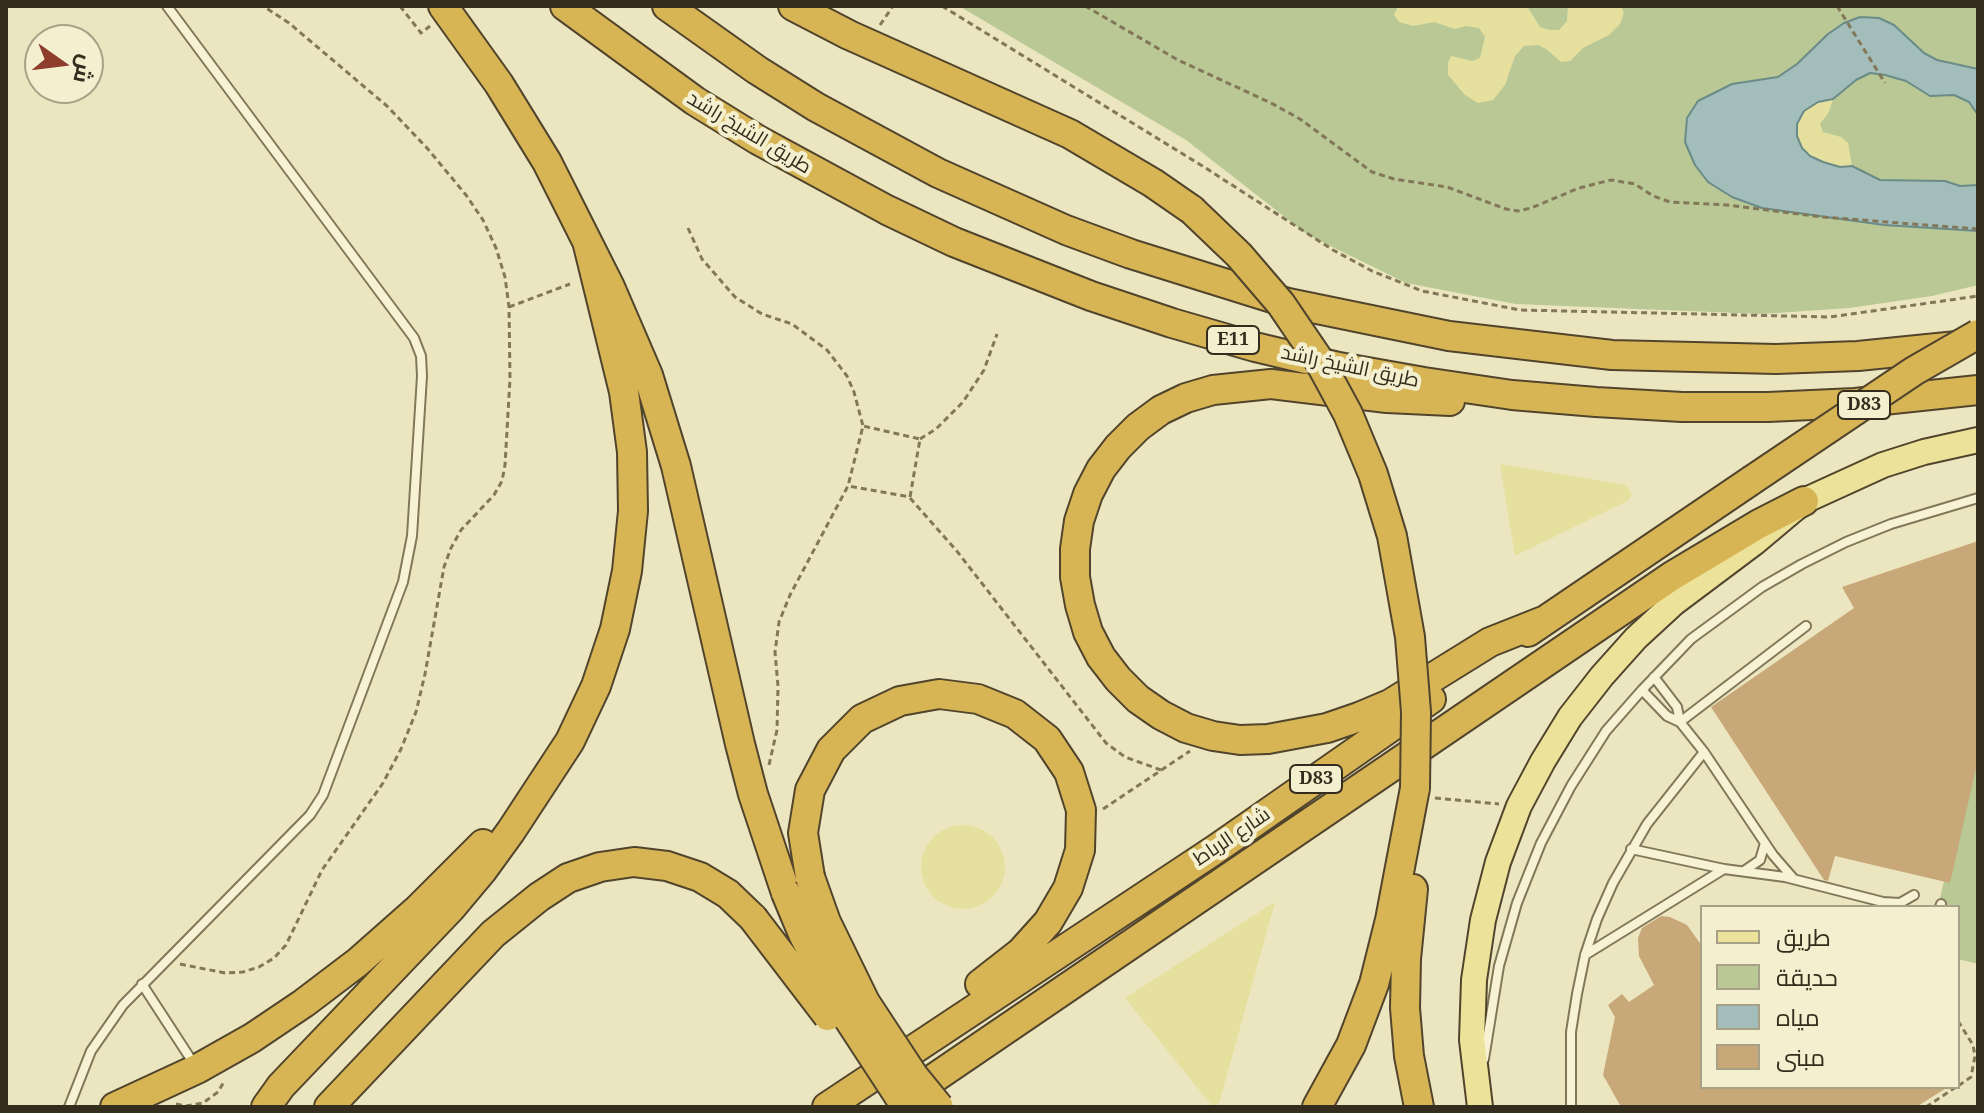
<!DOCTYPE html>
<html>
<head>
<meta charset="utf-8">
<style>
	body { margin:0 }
	#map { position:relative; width:1984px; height:1113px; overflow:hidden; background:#ebe6c0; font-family:"Noto Serif",Cairo,serif }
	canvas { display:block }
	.frame { position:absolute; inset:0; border:8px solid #342c1d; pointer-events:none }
	.legend { position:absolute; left:1700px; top:905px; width:260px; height:184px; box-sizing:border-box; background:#f3efcf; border:2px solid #a7a188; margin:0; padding:10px 14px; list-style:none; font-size:24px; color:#342c1d }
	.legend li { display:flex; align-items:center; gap:16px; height:40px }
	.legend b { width:40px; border:2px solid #a7a188 }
	.north { position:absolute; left:24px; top:24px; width:80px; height:80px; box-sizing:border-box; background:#f3efcf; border:2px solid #a7a188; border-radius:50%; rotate:104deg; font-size:22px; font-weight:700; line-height:32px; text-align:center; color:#342c1d }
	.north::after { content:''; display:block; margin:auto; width:28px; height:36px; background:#8f3d2c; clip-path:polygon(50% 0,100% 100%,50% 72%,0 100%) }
</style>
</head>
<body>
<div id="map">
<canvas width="1984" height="1113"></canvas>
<div class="frame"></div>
<ul class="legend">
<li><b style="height:10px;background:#ede299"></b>طريق</li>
<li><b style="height:22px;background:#b9c895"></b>حديقة</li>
<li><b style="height:22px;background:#a3beba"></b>مياه</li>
<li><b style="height:22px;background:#c8a778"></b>مبنى</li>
</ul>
<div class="north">ش</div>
</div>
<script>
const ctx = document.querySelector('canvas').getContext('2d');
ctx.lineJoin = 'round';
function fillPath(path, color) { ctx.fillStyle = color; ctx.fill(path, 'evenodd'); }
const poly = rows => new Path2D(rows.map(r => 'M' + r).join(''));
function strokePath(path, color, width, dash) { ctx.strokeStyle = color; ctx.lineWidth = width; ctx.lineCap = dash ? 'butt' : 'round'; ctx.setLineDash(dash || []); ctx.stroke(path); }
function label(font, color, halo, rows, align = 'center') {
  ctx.font = font + ' "Noto Serif",Cairo,serif'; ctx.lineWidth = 8; ctx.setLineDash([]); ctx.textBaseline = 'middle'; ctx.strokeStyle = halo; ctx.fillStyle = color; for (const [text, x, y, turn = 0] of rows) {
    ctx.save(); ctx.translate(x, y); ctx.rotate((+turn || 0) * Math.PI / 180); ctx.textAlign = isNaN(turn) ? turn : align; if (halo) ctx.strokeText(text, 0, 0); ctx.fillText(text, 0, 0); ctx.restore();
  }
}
fillPath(poly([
	[959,6,1978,6,1978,285,1932,296,1849,308,1762,314,1516,304,1406,283,1308,235,1186,140],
	[1978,733,1978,964,1958,959,1958,907,1938,907]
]), '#b9c895');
fillPath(poly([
	[1398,6,1527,6,1540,27,1550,30,1559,30,1567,21,1568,6,1621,6,1624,13,1620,24,1609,35,1583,48,1570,61,1561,62,1546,49,1538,45,1524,46,1515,56,1505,85,1493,100,1478,103,1465,95,1448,75,1448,63,1451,56,1472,61,1480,58,1485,37,1479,28,1466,26,1455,29,1434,22,1413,26,1399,22,1394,15],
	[1833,99,1829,112,1820,124,1823,132,1841,137,1848,143,1852,166,1840,167,1810,156,1802,148,1797,136,1797,124,1804,111,1818,102],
	[1500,464,1626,485,1632,494,1629,500,1515,556],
	'921 867a42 42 0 1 1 84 0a42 42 0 1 1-84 0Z',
	[1275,902,1218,1107,1213,1107,1125,998]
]), '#e6e09e');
const water = poly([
	[1860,17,1879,18,1894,25,1924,53,1937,60,1978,69,1978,115,1969,102,1954,95,1930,96,1906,81,1885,75,1870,73,1856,80,1833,99,1818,102,1804,111,1797,124,1797,136,1802,148,1810,156,1823,162,1840,167,1852,166,1880,180,1945,181,1960,186,1978,185,1978,231,1884,225,1762,208,1732,197,1708,182,1695,165,1685,142,1687,118,1698,101,1732,84,1778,77,1797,64,1828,34,1844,23,1860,17]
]);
fillPath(water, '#a3beba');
strokePath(water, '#6b8b88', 2);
fillPath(poly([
	[1978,541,1978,759,1950,883,1835,856,1828,881,1824,880,1711,707,1854,608,1842,587],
	[1661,916,1670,917,1687,925,1702,946,1702,1087,1948,1087,1916,1107,1621,1107,1603,1075,1615,1017,1608,1005,1622,994,1629,1002,1654,985,1639,956,1638,938,1642,928]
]), '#c8a778');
const service = poly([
	[1654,677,1677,707,1680,722],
	[1642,690,1667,716,1680,722,1704,752,1773,855,1793,878],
	[1680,722,1806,626],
	[1631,849,1724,869,1785,877,1883,902,1900,903,1914,895],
	[1744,871,1760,860,1765,843],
	[1940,907,1941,904],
	[1585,955,1724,869],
	[142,984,194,1064],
	[1484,1059,1499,966,1517,903,1541,843,1571,786,1606,731,1642,690,1691,639,1762,587,1802,564,1846,542,1891,524,1978,498],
	[69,1107,91,1051,123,1005,310,815,323,795,403,582,412,536,422,376,421,356,414,338,167,6],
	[1571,1107,1571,1032,1577,994,1585,955,1597,919,1613,883,1647,824,1704,752]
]);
const primary = poly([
	[1480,1107,1472,1040,1474,980,1483,920,1498,862,1519,806,1543,761,1570,717,1602,676,1636,638,1674,603,1754,543,1804,501,1883,465,1924,452,1978,440]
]);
const motorway = poly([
	[443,6,499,84,547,162,610,287,648,375,676,466,740,744,753,794,786,893],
	[565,6,695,101,758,140,887,210,954,242,1091,296,1172,323,1255,347,1339,367,1424,382,1512,395,1596,402,1682,407,1768,407,1855,403,1978,390],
	[667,6,757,70,816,107,938,173,1066,230,1131,254,1288,303,1449,336,1612,355,1776,359,1858,356,1957,346],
	[793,6,849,35,1070,134,1153,183,1192,210],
	[1450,401,1387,398,1271,384,1213,390,1186,398,1161,410,1138,427,1118,447,1101,469,1088,494,1079,521,1075,549,1075,577,1080,605,1088,632,1101,657,1118,679,1138,699,1161,715,1186,728,1213,736,1240,740,1268,739,1327,728,1359,717,1390,704,1490,642,1543,621],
	[1528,632,1752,480],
	[810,877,803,833,810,790,831,750,862,719,900,701,939,694,978,699,1015,714,1047,739,1069,772,1081,810,1080,850,1068,888,1048,922,1021,952,980,984],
	[1413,889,1406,959,1405,1008,1409,1056,1419,1107],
	[902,1100,1672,576,1759,524,1804,501],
	[115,1107,197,1069,252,1038,304,1003,358,962,418,909,483,844],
	[266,1107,281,1086,451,908,482,871,511,831,570,741,596,686,615,629,627,571,633,511,632,452,624,392,588,245],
	[329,1107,493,934,539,897,568,878,600,867,634,862,667,866,700,877,728,894,753,918],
	[827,1107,1216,849,1431,699],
	[1317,1107,1351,1045,1374,984,1390,920,1415,788]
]);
strokePath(service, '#837759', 12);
strokePath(primary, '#51442d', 28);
strokePath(motorway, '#51442d', 32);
strokePath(poly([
	[400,6,421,33,430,26],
	[942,6,1204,167,1333,250,1372,271,1422,291,1520,310,1830,317,1978,296],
	[1085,6,1178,60,1271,103,1300,119,1372,172,1394,179,1447,187,1506,209,1518,211,1531,208,1579,188,1611,180,1635,184,1653,196,1670,202,1727,205,1822,217,1978,229],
	[1837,6,1885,83],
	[880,25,893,6],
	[688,228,702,259,735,297,762,314,792,324,827,350,847,376,854,392,863,426],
	[509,307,570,284],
	[920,439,936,429,963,402,984,370,997,334],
	[910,498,956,550,1106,743,1125,757,1161,770],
	[769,765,777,730,778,686,775,652,779,622,790,595,848,486,863,426,920,439,910,497,848,486],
	[1435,798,1499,804],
	[1103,809,1190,751],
	[180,964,225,973,243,972,259,967,274,958,286,945,322,870,383,783,401,749,416,712,425,674,444,567,451,548,461,530,494,495,502,481,505,465,510,379,509,307,505,277,496,248,483,220,466,195,427,148,387,106,289,23,263,6],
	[1958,1021,1973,1045,1975,1056,1971,1077,1958,1086],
	[176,1104,186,1106,203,1103,218,1092,225,1080],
	[1926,1107,1956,1087]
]), '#837759', 3, [6, 4]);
strokePath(service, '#f7f2d3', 8);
strokePath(primary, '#ede299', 24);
strokePath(motorway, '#d8b554', 28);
const motorwayBridge = poly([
	[1192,210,1239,255,1281,304,1317,357,1348,414,1373,474,1392,536,1410,637,1416,712,1415,788],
	[1752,480,1914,371,1978,334],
	[810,877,826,922,865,1002,913,1075,939,1107],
	[786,893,803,934,844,1012,906,1107],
	[753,918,828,1016]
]);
strokePath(motorwayBridge, '#51442d', 32, []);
strokePath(motorwayBridge, '#d8b554', 28);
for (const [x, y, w] of [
	[1233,340,52],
	[1864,405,52],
	[1316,779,52]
]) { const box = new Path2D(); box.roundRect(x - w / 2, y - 14, w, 28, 6); ctx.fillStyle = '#f3efcf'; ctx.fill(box); strokePath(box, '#342c1d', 2); }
label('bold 18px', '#342c1d', null, [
	["E11",1233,340],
	["D83",1864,405],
	["D83",1316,779]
]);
label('20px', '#342c1d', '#f3efcf', [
	["طريق الشيخ راشد",749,133,31],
	["طريق الشيخ راشد",1350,367,12],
	["شارع الرباط",1232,837,-34]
]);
</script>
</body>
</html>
